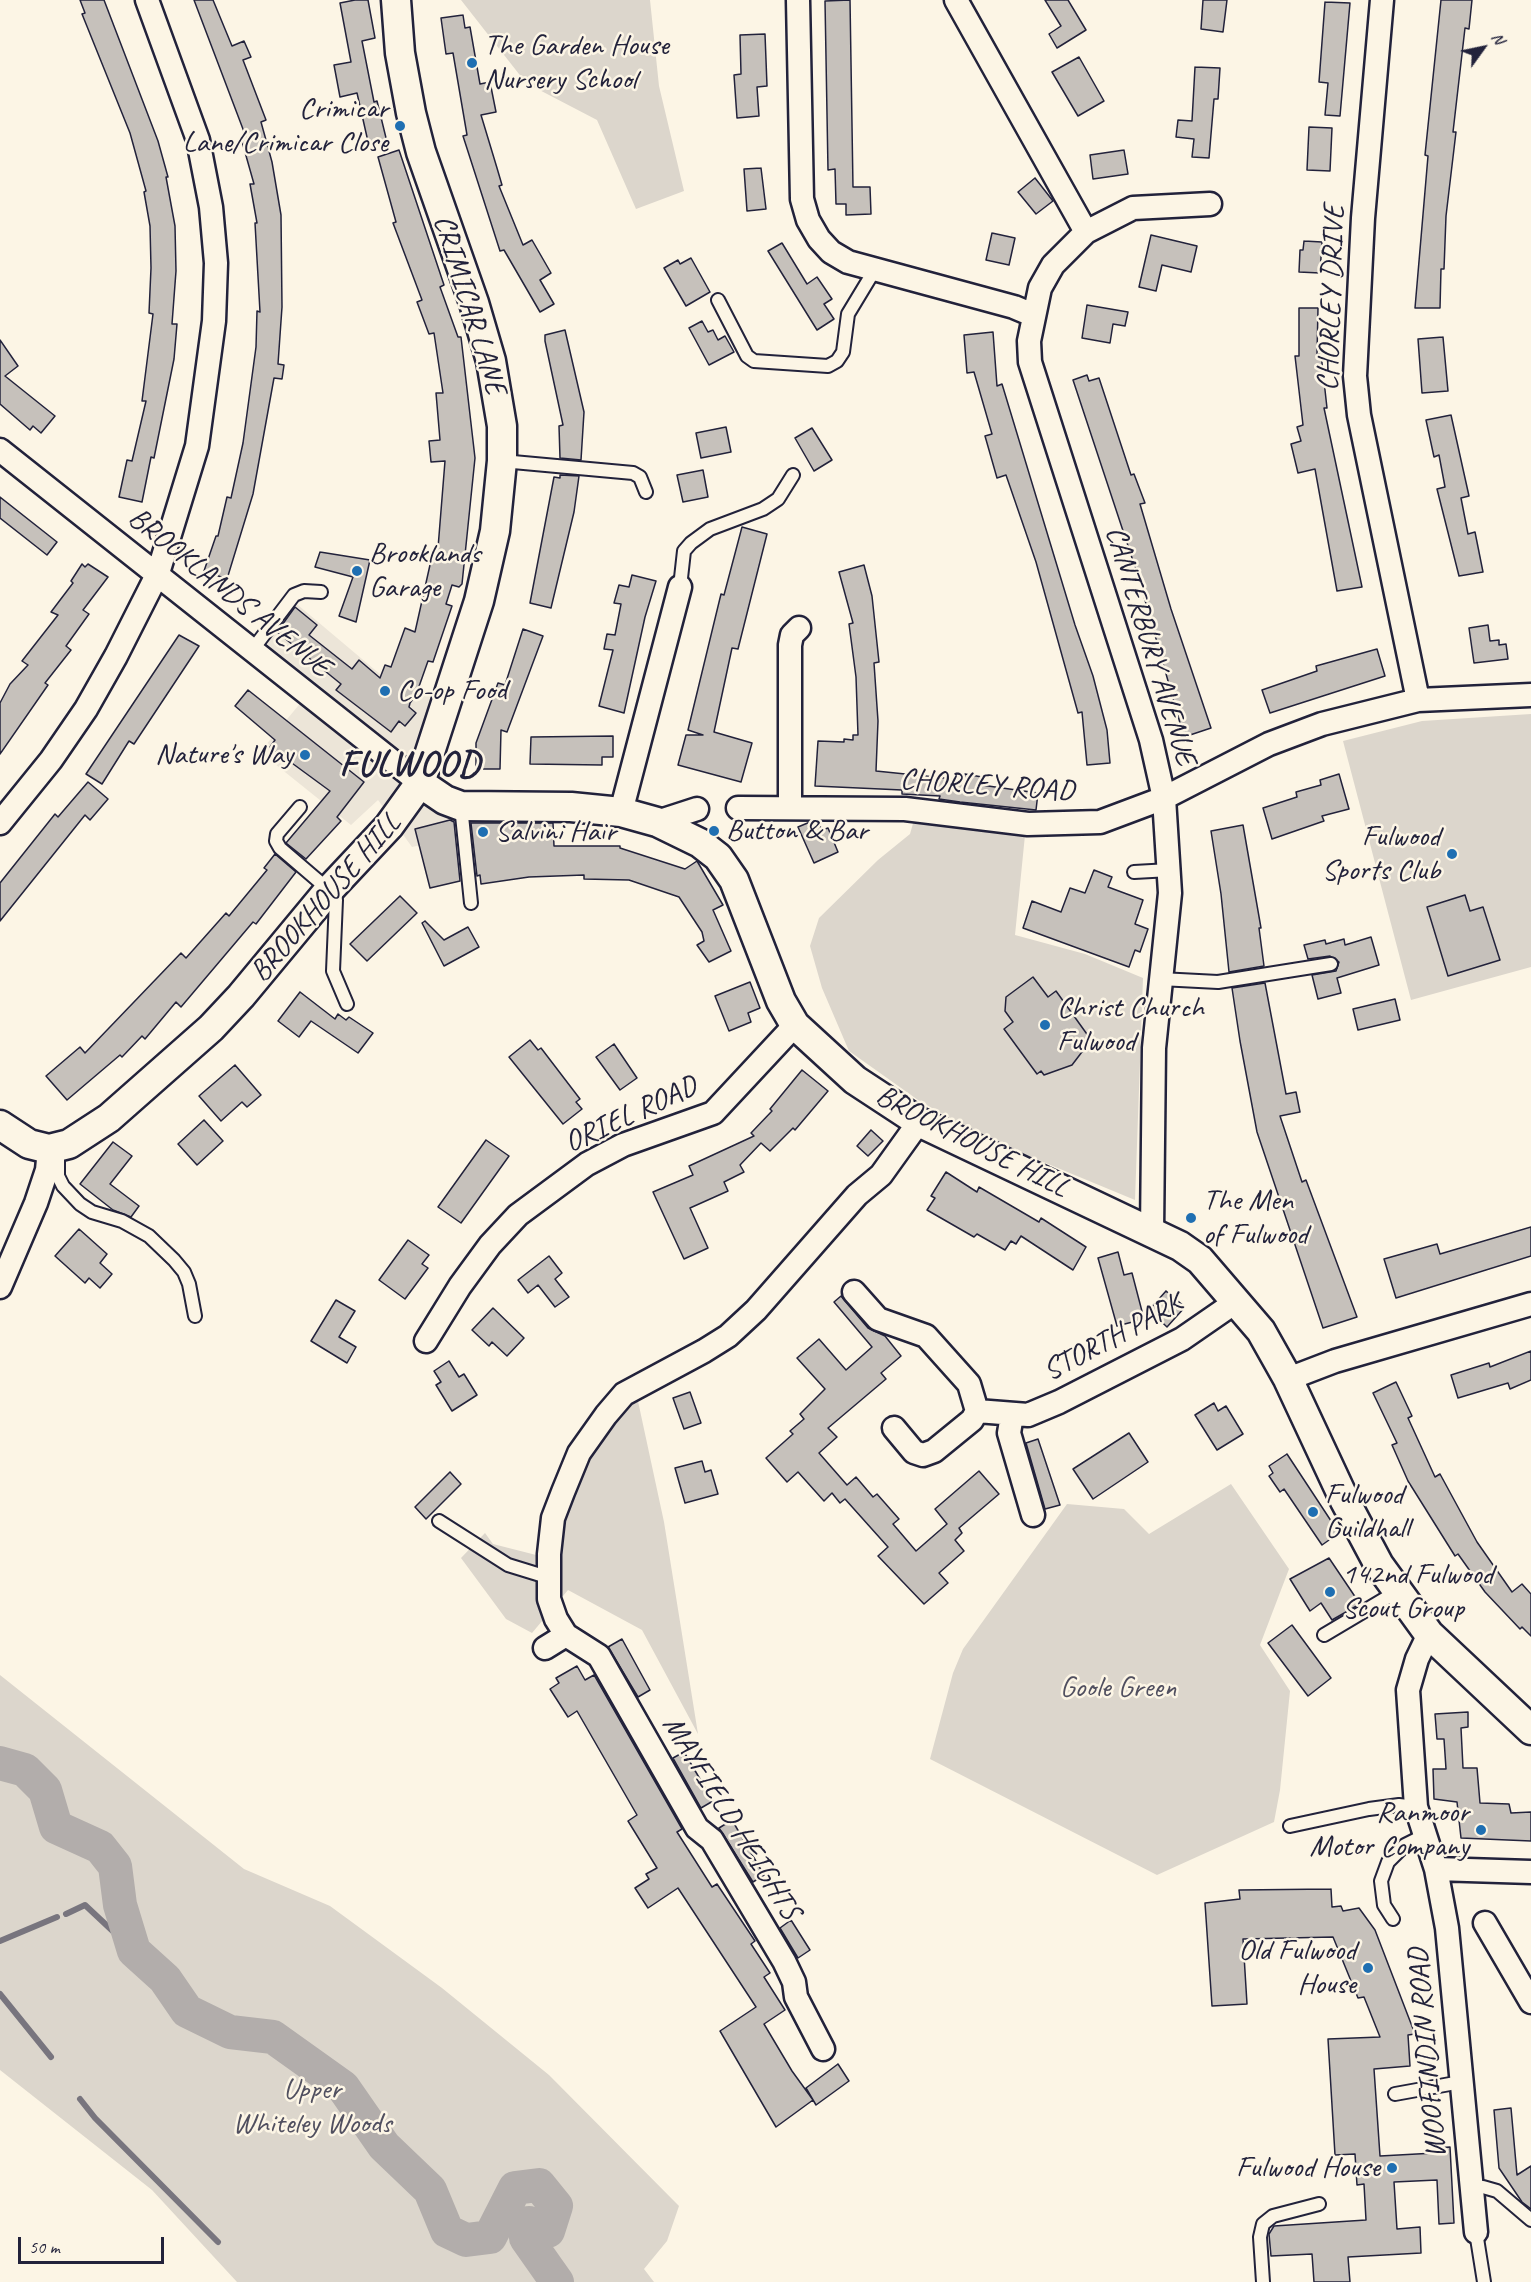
<!DOCTYPE html>
<html>
<head>
<meta charset="utf-8">
<style>
	body { margin:0 }
	#map { position:relative; width:1531px; height:2282px; overflow:hidden; background:#fcf5e5; font-family:Caveat,sans-serif }
	canvas { display:block }
	.north { position:absolute; left:1453px; top:18px; width:60px; height:60px; -webkit-text-stroke:4px #fcf5e5; paint-order:stroke; rotate:57deg; font-size:16px; font-weight:700; line-height:24px; text-align:center; color:#22223b }
	.north::after { content:''; display:block; margin:auto; width:21px; height:27px; background:#22223b; clip-path:polygon(50% 0,100% 100%,50% 72%,0 100%) }
	.scale { position:absolute; left:18px; top:2237px; width:146px; height:27px; box-sizing:border-box; border:3px solid #22223b; border-top:0; padding-left:8px; font-size:18px; line-height:21px; white-space:nowrap; color:#22223b; -webkit-text-stroke:4px #fcf5e5; paint-order:stroke }
</style>
</head>
<body>
<div id="map">
<canvas width="1531" height="2282"></canvas>
<div class="north">N</div>
<div class="scale">50 m</div>
</div>
<script>
const ctx = document.querySelector('canvas').getContext('2d');
ctx.lineJoin = 'round';
function fillPath(path, color) { ctx.fillStyle = color; ctx.fill(path, 'evenodd'); }
const poly = rows => new Path2D(rows.map(r => 'M' + r).join(''));
function strokePath(path, color, width, dash) { ctx.strokeStyle = color; ctx.lineWidth = width; ctx.lineCap = dash ? 'butt' : 'round'; ctx.setLineDash(dash || []); ctx.stroke(path); }
function label(font, color, halo, rows, align = 'center') {
  ctx.font = font + ' Caveat,sans-serif'; ctx.lineWidth = 5; ctx.setLineDash([]); ctx.textBaseline = 'middle'; ctx.strokeStyle = halo; ctx.fillStyle = color; for (const [text, x, y, turn = 0] of rows) {
    ctx.save(); ctx.translate(x, y); ctx.rotate((+turn || 0) * Math.PI / 180); ctx.textAlign = isNaN(turn) ? turn : align; if (halo) ctx.strokeText(text, 0, 0); ctx.fillText(text, 0, 0); ctx.restore();
  }
}
fillPath(poly([
	[292,600,381,675,418,688,454,709,437,769,452,792,496,797,500,847,462,850,460,836,412,847,378,800,351,825,260,752,312,689,264,641]
]), '#ece5d8');
fillPath(poly([
	[461,0,650,0,659,86,684,191,636,209,597,120,526,83],
	[1531,714,1531,967,1411,1000,1343,741,1422,721],
	[914,820,1025,835,1015,935,1085,954,1143,978,1135,1200,1007,1147,946,1116,918,1100,849,1051,822,988,810,946,819,918,878,860,910,834],
	[633,1378,664,1522,698,1734,642,1630,568,1590,532,1633,506,1619,461,1558,485,1533,493,1544,544,1557,546,1518],
	[1231,1484,1289,1569,1260,1645,1290,1691,1280,1790,1274,1822,1157,1875,930,1759,953,1673,963,1649,1067,1504,1124,1509,1149,1534],
	[0,1675,244,1869,330,1906,442,1988,549,2075,679,2206,667,2241,644,2269,654,2282,237,2282,152,2190,0,2070]
]), '#dcd6cc');
strokePath(poly([
	[66,1914,85,1905,134,1951],
	[0,1941,57,1917],
	[0,1994,51,2057],
	[80,2099,95,2118,218,2242]
]), '#78757e', 6);
strokePath(poly([
	[0,1763,25,1770,45,1790,56,1827,100,1847,115,1866,120,1905,134,1951,165,1979,187,2011,230,2032,273,2037,343,2087,384,2146,430,2190,447,2231,466,2240,490,2237,515,2188,539,2185,556,2206,548,2231,529,2223,526,2238,557,2282]
]), '#b2adab', 34);
const building = poly([
	[80,0,104,0,158,141,168,177,166,177,175,226,176,271,172,324,177,324,174,359,154,458,151,457,142,502,119,497,127,460,132,461,146,401,142,401,153,314,149,313,151,268,150,226,144,192,146,191,130,133,82,14,85,13,80,0],
	[194,0,213,0,232,46,244,41,251,57,243,60,266,120,261,122,272,162,281,215,282,307,278,364,284,365,282,379,274,378,253,494,227,579,204,571,216,536,218,536,227,497,231,498,243,443,256,347,257,311,260,312,255,223,257,223,250,184,254,184,241,138,246,137,194,0],
	[355,0,368,0,375,38,362,41,374,102,377,101,387,142,369,146,357,93,340,97,334,65,351,62,340,3,355,0],
	[850,0,853,187,870,187,871,214,846,215,846,204,836,204,835,169,828,170,825,1,850,0],
	[1045,0,1068,0,1086,30,1057,48,1049,34,1061,26,1045,0],
	[1203,0,1227,0,1223,32,1201,29,1203,0],
	[1441,0,1472,0,1469,29,1465,28,1453,132,1456,132,1446,216,1444,269,1441,269,1440,308,1415,308,1428,156,1425,155,1441,0],
	[1325,2,1350,3,1340,116,1325,115,1328,83,1319,82,1325,2],
	[463,15,465,28,470,27,480,84,490,82,496,112,481,115,497,168,502,185,499,186,523,245,532,240,551,273,540,280,554,304,540,312,504,250,500,251,463,136,467,135,453,53,446,54,441,18,463,15],
	[765,34,767,86,757,87,759,116,737,118,734,75,741,74,740,35,765,34],
	[1079,57,1104,101,1078,116,1052,72,1079,57],
	[1195,67,1220,68,1218,99,1214,99,1209,158,1192,157,1194,139,1176,137,1178,120,1192,121,1195,67],
	[1309,127,1332,128,1330,171,1307,170,1309,127],
	[399,150,444,285,440,287,458,337,461,337,475,458,462,584,459,587,452,585,446,604,452,606,433,662,428,661,416,695,410,703,409,707,416,713,405,726,399,721,391,732,336,690,341,684,277,632,295,607,317,625,309,635,352,669,359,660,380,678,385,665,391,667,405,628,415,632,434,547,438,548,445,461,431,462,429,441,440,440,436,393,443,393,434,333,429,334,417,302,422,300,393,223,396,222,378,157,399,150],
	[1124,150,1128,174,1093,179,1090,155,1124,150],
	[761,168,766,209,747,211,744,169,761,168],
	[1035,178,1053,201,1036,214,1018,192,1035,178],
	[992,233,1015,238,1009,265,986,260,992,233],
	[1151,235,1197,246,1191,272,1162,265,1156,291,1139,287,1151,235],
	[1304,241,1322,242,1320,273,1299,272,1300,250,1303,250,1304,241],
	[782,243,807,284,817,277,832,299,824,304,834,319,817,330,768,251,782,243],
	[691,258,710,292,686,306,664,268,678,260,680,264,691,258],
	[1087,305,1128,312,1125,326,1113,324,1110,343,1082,338,1087,305],
	[1299,308,1318,308,1317,354,1321,354,1327,408,1324,408,1362,587,1337,591,1315,469,1298,473,1291,444,1301,441,1297,427,1303,425,1295,356,1299,356,1299,308],
	[702,321,708,332,713,330,718,340,725,336,734,352,709,365,689,328,702,321],
	[565,330,584,412,581,460,560,458,559,426,563,425,545,341,545,335,565,330],
	[993,332,997,386,1002,384,1075,625,1093,676,1107,730,1110,763,1087,765,1082,712,1078,713,1036,562,1006,475,997,478,985,436,992,434,974,372,967,373,964,335,993,332],
	[1443,337,1448,391,1422,393,1418,339,1443,337],
	[0,340,18,366,5,376,55,416,41,433,33,426,30,430,0,404,0,340],
	[1087,375,1089,381,1099,378,1131,475,1134,474,1145,503,1140,504,1171,609,1211,728,1184,737,1139,579,1073,380,1087,375],
	[1451,415,1469,496,1461,498,1468,534,1475,532,1483,572,1459,576,1437,489,1445,487,1439,455,1434,457,1426,420,1451,415],
	[726,427,731,452,701,458,696,433,726,427],
	[812,428,832,460,814,471,795,438,812,428],
	[703,470,708,497,683,502,677,475,703,470],
	[560,475,579,476,574,512,551,608,530,603,554,477,560,478,560,475],
	[0,497,57,542,47,555,0,518,0,497],
	[742,527,767,534,738,649,732,648,714,732,752,743,741,782,678,765,686,735,703,735,688,730,721,594,724,595,742,527],
	[320,552,370,560,356,622,339,616,353,577,315,567,320,552],
	[82,564,85,567,88,564,108,577,83,610,89,614,66,646,71,650,45,683,48,685,0,754,0,703,10,684,28,665,22,661,58,615,51,612,73,583,71,581,82,564],
	[864,565,872,596,879,662,874,663,878,721,876,771,964,780,965,774,982,777,981,785,1038,793,1036,810,960,802,939,799,940,796,902,794,902,790,815,786,818,741,844,742,844,739,853,740,853,735,858,735,856,677,849,624,853,623,839,572,864,565],
	[632,575,656,581,645,617,624,713,599,706,613,650,604,649,607,634,615,635,621,604,614,603,619,585,629,587,632,575],
	[1488,625,1490,641,1499,640,1499,645,1506,644,1508,659,1474,663,1469,628,1488,625],
	[523,629,543,636,507,732,501,730,500,769,476,769,476,743,498,683,505,685,523,629],
	[179,635,199,646,134,744,129,741,102,784,86,774,179,635],
	[1377,649,1385,676,1270,713,1262,690,1317,671,1316,666,1377,649],
	[248,690,364,782,337,817,341,821,306,859,286,843,330,791,270,747,275,740,235,706,248,690],
	[613,736,613,757,602,757,602,765,530,764,531,737,613,736],
	[1339,774,1349,809,1322,816,1324,821,1272,839,1263,808,1297,797,1296,792,1321,785,1320,780,1339,774],
	[88,782,108,799,90,820,85,815,0,921,0,883,55,814,58,817,88,782],
	[450,820,454,822,460,881,430,888,415,829,450,820],
	[810,822,818,822,822,830,828,828,838,852,814,863,798,827,810,822],
	[471,823,553,823,554,846,620,846,620,848,685,869,697,861,723,905,713,910,731,951,709,962,697,945,704,941,702,932,679,897,629,880,584,879,584,875,529,877,481,884,480,875,477,876,471,823],
	[1243,825,1261,928,1259,928,1264,966,1229,972,1221,894,1211,831,1243,825],
	[275,854,296,872,256,924,253,922,181,1007,176,1002,145,1039,142,1036,122,1057,120,1055,67,1100,46,1076,80,1047,85,1053,181,953,186,958,226,913,229,916,267,870,264,868,275,854],
	[1094,870,1112,877,1108,887,1143,900,1135,924,1148,929,1140,952,1135,950,1129,967,1023,928,1032,901,1061,912,1070,888,1085,893,1094,870],
	[1465,895,1470,911,1483,907,1500,960,1448,976,1427,907,1465,895],
	[400,896,417,913,367,961,350,944,400,896],
	[425,921,444,940,468,927,479,947,444,966,422,923,425,921],
	[1371,937,1379,965,1337,978,1341,993,1318,999,1312,975,1336,971,1339,962,1330,956,1308,959,1304,945,1325,940,1326,944,1344,939,1345,945,1371,937],
	[1033,977,1048,997,1056,991,1089,1037,1086,1040,1088,1044,1072,1065,1044,1075,1041,1071,1037,1074,1004,1029,1013,1022,1005,1011,1006,997,1033,977],
	[750,982,760,1008,748,1013,751,1022,729,1031,715,996,750,982],
	[1265,983,1286,1094,1296,1092,1300,1112,1280,1116,1302,1182,1306,1180,1357,1317,1323,1328,1257,1132,1240,1041,1232,988,1265,983],
	[300,992,335,1019,338,1014,346,1020,349,1017,373,1033,358,1053,311,1021,299,1037,278,1021,300,992],
	[1395,999,1400,1020,1358,1030,1353,1009,1395,999],
	[530,1040,538,1050,541,1048,580,1099,576,1102,582,1109,563,1124,509,1057,530,1040],
	[614,1044,637,1078,620,1090,596,1057,614,1044],
	[235,1065,261,1095,247,1107,242,1102,221,1121,199,1096,235,1065],
	[802,1070,828,1091,795,1130,793,1128,770,1151,761,1143,740,1165,744,1172,724,1182,728,1191,690,1208,708,1248,684,1259,653,1192,693,1175,689,1166,754,1136,751,1133,772,1111,770,1109,802,1070],
	[204,1120,223,1141,197,1165,178,1144,204,1120],
	[871,1130,883,1141,868,1156,857,1146,871,1130],
	[486,1140,509,1156,461,1223,438,1207,486,1140],
	[113,1142,132,1156,110,1184,139,1206,131,1217,113,1210,80,1184,113,1142],
	[946,1172,977,1192,979,1187,1039,1222,1041,1218,1086,1247,1073,1270,1021,1236,1016,1244,1011,1241,1005,1250,977,1234,974,1237,927,1210,935,1198,931,1196,946,1172],
	[1531,1227,1531,1256,1396,1298,1384,1259,1437,1244,1440,1254,1531,1227],
	[79,1229,107,1254,100,1263,112,1274,100,1288,89,1278,85,1283,55,1256,79,1229],
	[408,1240,429,1255,422,1264,428,1268,405,1299,379,1280,408,1240],
	[1118,1252,1124,1275,1132,1273,1144,1319,1117,1326,1098,1258,1118,1252],
	[549,1256,562,1273,555,1279,569,1297,555,1307,538,1285,528,1293,518,1280,549,1256],
	[1166,1291,1185,1307,1167,1327,1149,1310,1166,1291],
	[841,1296,868,1328,885,1336,901,1356,881,1373,886,1379,828,1428,837,1437,819,1453,847,1485,856,1477,873,1497,877,1494,899,1519,893,1524,916,1551,947,1524,935,1509,979,1471,999,1494,959,1528,962,1533,955,1540,964,1551,939,1573,948,1583,924,1604,878,1556,888,1547,845,1499,840,1503,832,1493,824,1501,798,1472,787,1482,766,1458,793,1434,790,1431,804,1419,800,1414,825,1389,797,1358,819,1339,846,1370,872,1347,834,1302,841,1296],
	[336,1300,355,1311,339,1337,356,1347,347,1363,311,1341,336,1300],
	[493,1308,524,1338,507,1356,492,1342,489,1346,472,1330,493,1308],
	[1531,1351,1531,1380,1510,1389,1508,1383,1458,1398,1451,1375,1489,1363,1490,1367,1531,1351],
	[449,1361,459,1377,464,1374,477,1395,452,1411,436,1385,441,1382,434,1371,449,1361],
	[1396,1382,1412,1416,1408,1418,1435,1477,1440,1474,1477,1542,1512,1592,1522,1584,1531,1594,1531,1636,1522,1627,1520,1629,1485,1592,1458,1554,1455,1556,1408,1481,1392,1445,1397,1443,1373,1393,1396,1382],
	[690,1392,701,1423,684,1429,673,1398,690,1392],
	[1214,1403,1218,1411,1226,1406,1243,1434,1217,1450,1195,1415,1214,1403],
	[1129,1433,1148,1462,1093,1499,1073,1469,1129,1433],
	[1038,1439,1060,1505,1045,1509,1026,1443,1038,1439],
	[1287,1454,1339,1533,1322,1545,1284,1489,1280,1492,1269,1476,1273,1473,1269,1466,1287,1454],
	[702,1461,705,1472,711,1470,718,1494,685,1503,675,1468,702,1461],
	[450,1472,461,1484,426,1519,415,1507,450,1472],
	[1329,1558,1360,1604,1332,1620,1321,1603,1310,1611,1290,1579,1329,1558],
	[1292,1625,1331,1678,1308,1696,1268,1643,1292,1625],
	[622,1639,650,1690,638,1697,608,1647,622,1639],
	[577,1666,585,1680,594,1675,682,1829,677,1832,712,1887,717,1884,755,1941,751,1944,770,1973,764,1977,785,2010,764,2024,792,2071,813,2100,776,2127,720,2031,756,2007,678,1888,648,1908,635,1888,649,1879,646,1874,657,1868,628,1821,637,1815,577,1711,568,1717,550,1689,559,1683,556,1678,577,1666],
	[1468,1712,1468,1727,1461,1728,1463,1768,1477,1768,1480,1803,1509,1804,1511,1813,1531,1812,1531,1841,1461,1838,1457,1802,1434,1799,1433,1769,1446,1769,1444,1739,1437,1739,1435,1714,1468,1712],
	[684,1752,713,1801,701,1808,673,1758,684,1752],
	[732,1820,764,1875,753,1882,719,1828,732,1820],
	[1331,1889,1332,1907,1341,1906,1343,1911,1359,1908,1375,1930,1415,2034,1408,2035,1410,2066,1374,2069,1380,2156,1435,2153,1435,2148,1450,2147,1454,2223,1439,2224,1437,2180,1394,2182,1397,2229,1420,2227,1421,2253,1348,2257,1350,2282,1314,2282,1312,2254,1271,2256,1269,2234,1274,2226,1366,2220,1364,2184,1357,2185,1355,2154,1335,2155,1328,2039,1380,2037,1364,1997,1358,1998,1333,1937,1243,1939,1247,2004,1212,2006,1205,1903,1240,1899,1239,1890,1331,1889],
	[791,1920,810,1950,798,1958,780,1928,791,1920],
	[838,2064,849,2081,816,2105,806,2088,838,2064],
	[1511,2108,1517,2175,1531,2166,1531,2209,1522,2202,1499,2168,1494,2110,1511,2108]
]);
fillPath(building, '#c6c1bb');
strokePath(building, '#22223b', 1.5);
const service = poly([
	[718,300,747,356,754,361,828,366,837,361,843,352,848,314,874,271],
	[502,461,633,473,640,477,646,492],
	[680,587,684,551,691,543,710,529,763,509,778,499,793,475],
	[253,649,294,595,304,591,321,592],
	[461,806,471,903],
	[300,807,277,834,276,841,280,848,329,890,336,900,333,971,347,1004],
	[1134,872,1170,870],
	[1160,979,1218,982,1331,964],
	[58,1157,58,1176,63,1186,80,1204,92,1212,122,1221,149,1236,174,1260,184,1272,189,1284,195,1316],
	[439,1521,508,1565,547,1577],
	[1324,1635,1398,1591],
	[1290,1826,1369,1809,1399,1805,1416,1807],
	[1393,1919,1384,1905,1381,1881,1388,1862,1405,1845,1425,1835],
	[1395,2094,1461,2082],
	[1471,2188,1483,2187,1497,2191,1531,2220],
	[1476,2232,1484,2282],
	[1263,2282,1260,2237,1263,2224,1273,2216,1319,2204]
]);
const minor = poly([
	[798,0,802,199,808,220,819,239,831,252,848,262,1014,307,1033,315],
	[956,0,1086,232],
	[1382,0,1363,218,1355,376,1359,415,1418,700],
	[0,450,420,783],
	[738,808,905,809,1028,824,1100,822,1164,798,1269,744,1322,724,1418,700,1531,695],
	[790,808,790,645,792,635,799,628],
	[621,812,680,587],
	[657,822,697,809],
	[0,823,51,760,86,709,116,656,158,573,197,446,214,321,216,263,211,207,198,140,147,0],
	[1152,1232,1154,1048,1170,893,1164,798,1151,740,1030,362,1029,341,1040,288,1053,265,1086,232,1133,208,1210,204],
	[0,1287,36,1203,47,1170,49,1149],
	[854,1292,878,1319,926,1336,969,1384,977,1411],
	[426,1341,460,1286,490,1245,518,1215,587,1164,623,1145,713,1113,795,1025],
	[1288,1379,1335,1361,1531,1304],
	[1012,1415,1009,1433,1033,1515],
	[894,1428,914,1452,923,1455,934,1451,972,1420,977,1411,1028,1415,1059,1402,1182,1339,1237,1301],
	[1429,1634,1417,1659,1408,1690,1416,1807,1436,1869,1447,1928,1476,2232],
	[545,1648,566,1635],
	[1436,1869,1531,1872],
	[1485,1923,1531,2002],
	[823,2049,796,1997,794,1982,784,1961,712,1840,697,1828,599,1656,566,1635,556,1619,549,1599,549,1554,553,1518,563,1492,579,1453,606,1415,624,1394,704,1351,728,1336,756,1310,857,1195,881,1175,919,1122]
]);
const tertiary = poly([
	[420,783,445,800,461,806,571,807,621,812,657,822,700,843,718,857,734,880,781,1001,795,1025,855,1080,919,1122,1180,1246,1200,1260,1261,1331,1288,1379,1345,1501,1379,1565,1429,1634,1531,1730],
	[0,1125,29,1144,49,1149,69,1144,109,1118,211,1028,241,996,329,890,389,826,420,783,479,601,495,531,502,461,502,426,491,361,474,303,421,152,411,113,400,53,396,0]
]);
strokePath(service, '#22223b', 16);
strokePath(minor, '#22223b', 27);
strokePath(tertiary, '#22223b', 33);
strokePath(service, '#fcf5e5', 12);
strokePath(minor, '#fcf5e5', 22);
strokePath(tertiary, '#fcf5e5', 28);
for (const [x, y, r, color] of [
	[472,63,6,"#1f6fb2"],
	[400,126,6,"#1f6fb2"],
	[357,571,6,"#1f6fb2"],
	[385,691,6,"#1f6fb2"],
	[305,755,6,"#1f6fb2"],
	[714,831,6,"#1f6fb2"],
	[483,832,6,"#1f6fb2"],
	[1452,854,6,"#1f6fb2"],
	[1045,1025,6,"#1f6fb2"],
	[1191,1218,6,"#1f6fb2"],
	[1313,1512,6,"#1f6fb2"],
	[1330,1592,6,"#1f6fb2"],
	[1481,1830,6,"#1f6fb2"],
	[1368,1968,6,"#1f6fb2"],
	[1392,2168,6,"#1f6fb2"]
]) { const dot = new Path2D(); dot.arc(x, y, r, 0, 2 * Math.PI); ctx.fillStyle = color; ctx.fill(dot); strokePath(dot, '#fcf5e5', 2); }
label('30px', '#22223b', '#fcf5e5', [
	["The Garden House",484,46],
	["Nursery School",484,80],
	["Crimicar",388,109,"right"],
	["Lane/Crimicar Close",388,143,"right"],
	["Brooklands",369,554],
	["Garage",369,588],
	["Co-op Food",397,691],
	["Nature's Way",293,755,"right"],
	["Button & Bar",726,831],
	["Salvini Hair",495,832],
	["Fulwood",1440,837,"right"],
	["Sports Club",1440,871,"right"],
	["Christ Church",1057,1008],
	["Fulwood",1057,1042],
	["The Men",1203,1201],
	["of Fulwood",1203,1235],
	["Fulwood",1325,1495],
	["Guildhall",1325,1529],
	["142nd Fulwood",1342,1575],
	["Scout Group",1342,1609],
	["Ranmoor",1469,1813,"right"],
	["Motor Company",1469,1847,"right"],
	["Old Fulwood",1356,1951,"right"],
	["House",1356,1985,"right"],
	["Fulwood House",1380,2168,"right"]
], 'left');
label('30px', '#22223b', '#fcf5e5', [
	["CHORLEY DRIVE",1332,298,-88],
	["CRIMICAR LANE",469,305,73],
	["BROOKLANDS AVENUE",229,593,39],
	["CANTERBURY AVENUE",1150,646,73],
	["CHORLEY ROAD",987,786,4],
	["BROOKHOUSE HILL",326,898,-49],
	["ORIEL ROAD",631,1115,-25],
	["BROOKHOUSE HILL",972,1142,27],
	["STORTH PARK",1113,1338,-28],
	["MAYFIELD HEIGHTS",731,1818,58],
	["WOOFINDIN ROAD",1428,2053,-95]
]);
label('30px', '#504f5f', '#fcf5e5', [
	["Goole Green",1118,1688],
	["Upper",312,2090],
	["Whiteley Woods",312,2124]
]);
ctx.letterSpacing = '1.5px';
label('bold 36px', '#22223b', '#fcf5e5', [
	["FULWOOD",410,766]
]);
ctx.letterSpacing = '0px';
</script>
</body>
</html>
